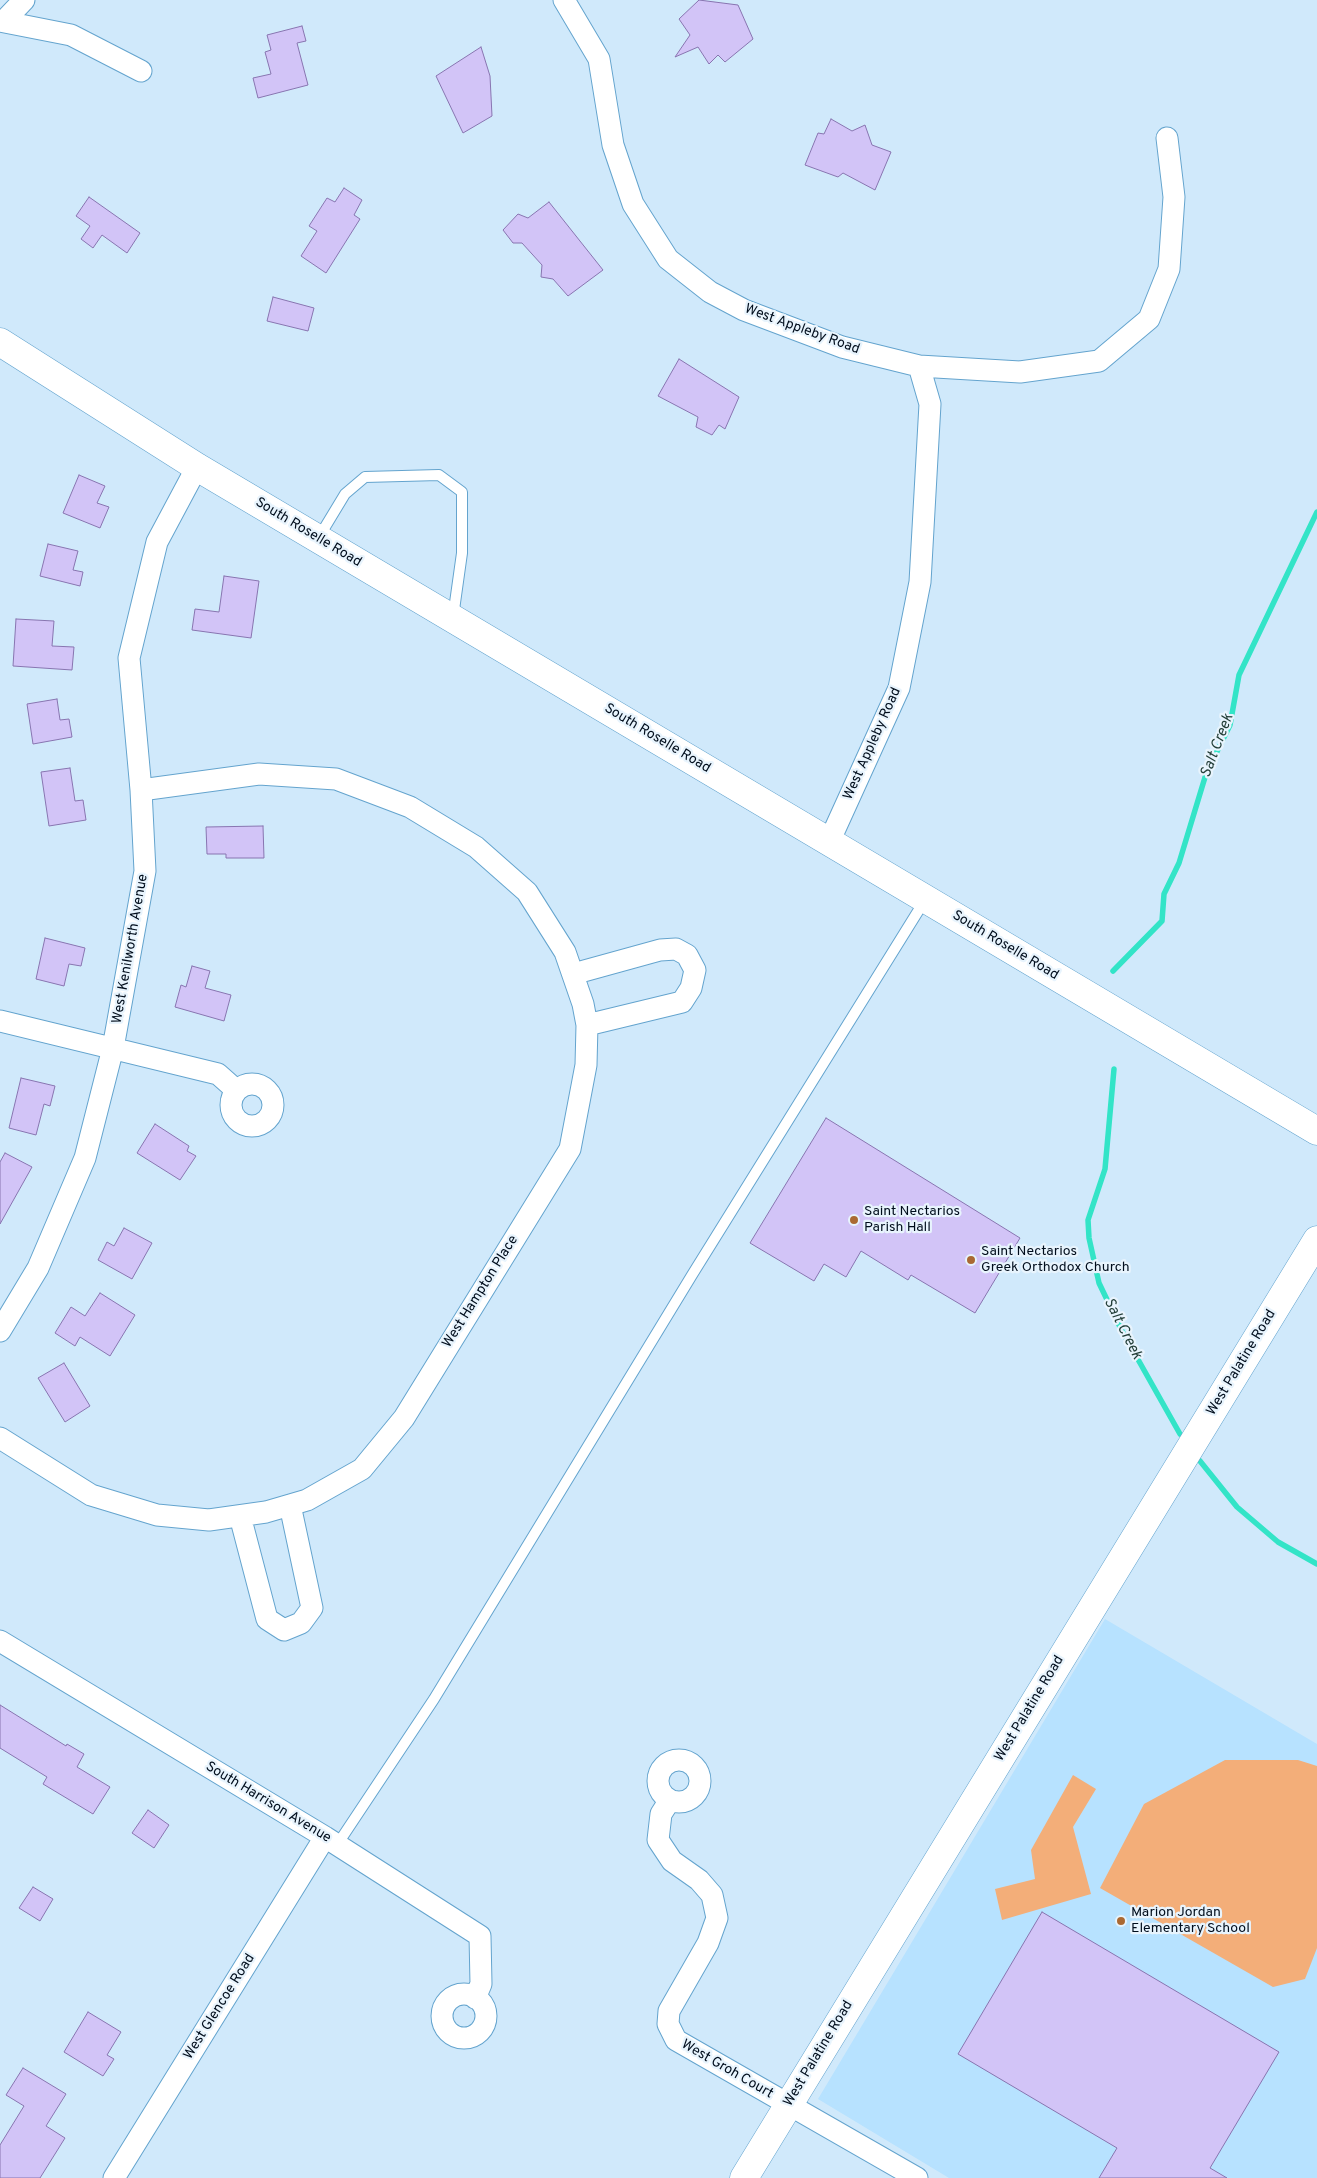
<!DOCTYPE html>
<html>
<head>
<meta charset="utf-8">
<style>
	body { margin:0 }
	canvas { display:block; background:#d0e9fb }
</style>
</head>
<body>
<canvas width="1317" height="2178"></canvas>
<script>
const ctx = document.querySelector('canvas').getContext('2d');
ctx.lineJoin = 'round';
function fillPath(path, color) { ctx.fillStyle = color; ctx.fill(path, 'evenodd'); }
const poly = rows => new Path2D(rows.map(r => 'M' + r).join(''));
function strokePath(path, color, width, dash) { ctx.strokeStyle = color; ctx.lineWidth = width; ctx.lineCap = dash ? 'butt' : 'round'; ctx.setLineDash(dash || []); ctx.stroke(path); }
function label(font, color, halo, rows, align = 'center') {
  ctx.font = font + ' Overpass,sans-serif'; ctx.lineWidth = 4.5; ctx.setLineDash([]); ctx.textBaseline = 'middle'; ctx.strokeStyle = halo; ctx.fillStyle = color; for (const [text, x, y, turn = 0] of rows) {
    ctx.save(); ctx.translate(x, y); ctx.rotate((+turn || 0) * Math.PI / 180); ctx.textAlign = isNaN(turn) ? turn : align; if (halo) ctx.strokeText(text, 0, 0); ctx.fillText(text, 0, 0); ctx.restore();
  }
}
fillPath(poly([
	[1105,1619,1317,1744,1317,2178,949,2178,818,2099]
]), '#b7e2ff');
fillPath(poly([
	[1225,1760,1298,1760,1317,1766,1317,1948,1305,1979,1273,1987,1100,1888,1144,1804],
	[1073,1775,1096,1789,1073,1827,1091,1894,1002,1920,995,1889,1035,1879,1031,1850]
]), '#f3ae79');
strokePath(poly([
	[1113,971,1162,921,1164,894,1179,863,1206,774,1230,725,1239,675,1317,512],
	[1114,1069,1105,1169,1088,1220,1089,1238,1099,1283,1122,1331,1180,1434],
	[1200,1461,1237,1507,1278,1542,1317,1564]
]), '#33e4c7', 5.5);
const building = poly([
	[699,0,738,5,753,39,725,62,718,55,709,64,698,47,675,57,690,35,679,19,699,0],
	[302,26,306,41,297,43,308,85,258,98,253,78,271,74,265,52,271,50,267,35,302,26],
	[481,47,490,76,492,116,463,133,436,76,481,47],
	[831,119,852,131,865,125,872,145,891,152,875,190,843,173,838,177,805,165,818,133,824,134,831,119],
	[344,188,362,200,354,215,360,219,326,273,301,256,317,231,309,226,327,198,335,202,344,188],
	[89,197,140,233,127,253,102,235,93,248,81,239,90,226,76,216,89,197],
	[549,202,603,270,568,296,553,279,541,277,542,265,522,243,513,243,503,230,518,214,528,218,549,202],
	[273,297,314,308,308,331,267,321,273,297],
	[679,359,739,397,725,429,719,425,712,435,696,427,698,417,658,396,679,359],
	[79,475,105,486,97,503,109,507,100,528,63,513,79,475],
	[48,544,78,551,73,570,83,572,80,586,40,576,48,544],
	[224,576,259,581,251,638,192,630,195,609,219,612,224,576],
	[16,619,54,621,52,646,74,647,72,670,13,666,16,619],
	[57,699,60,720,69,719,72,737,33,744,27,704,57,699],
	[70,768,75,801,83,800,86,820,49,826,41,772,70,768],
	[263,826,264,858,226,858,226,854,207,854,206,827,263,826],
	[45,938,85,948,81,966,69,964,64,986,36,979,45,938],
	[192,966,210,971,205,988,231,995,224,1021,175,1007,181,985,186,987,192,966],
	[21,1078,55,1086,50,1106,44,1104,36,1135,9,1128,21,1078],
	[826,1118,1020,1238,975,1313,911,1275,908,1280,861,1251,846,1277,824,1264,814,1281,750,1243,826,1118],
	[155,1124,189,1146,187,1151,196,1156,180,1180,137,1153,155,1124],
	[5,1153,32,1167,0,1224,0,1162,5,1153],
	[124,1228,152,1243,132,1279,98,1260,107,1242,114,1246,124,1228],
	[100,1293,135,1315,110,1356,80,1337,75,1346,55,1333,71,1307,85,1316,100,1293],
	[64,1363,90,1406,65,1422,38,1378,64,1363],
	[0,1705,66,1746,67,1744,84,1754,77,1767,110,1787,93,1814,43,1784,47,1777,0,1748,0,1705],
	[148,1810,169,1825,154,1848,132,1833,148,1810],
	[33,1887,53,1899,40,1921,19,1908,33,1887],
	[1042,1912,1279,2052,1210,2168,1227,2178,1099,2178,1117,2148,958,2054,1042,1912],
	[88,2012,121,2032,107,2055,114,2059,103,2076,64,2052,88,2012],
	[23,2068,66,2094,46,2126,65,2138,40,2178,0,2178,0,2145,24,2106,6,2095,23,2068]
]);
fillPath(building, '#d2c4f7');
strokePath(building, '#8875b0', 1);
const service = poly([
	[319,537,345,494,365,477,439,475,462,492,462,553,453,617],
	[337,1845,434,1699,692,1275,925,900]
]);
const minor = poly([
	[564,0,599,59,613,145,633,204,668,259,710,292,744,310,842,347,919,366,930,404,920,582,899,688,829,842],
	[0,21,71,35,141,71],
	[4,21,24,0],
	[919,366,1020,372,1099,361,1149,319,1169,269,1174,197,1167,138],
	[573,974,660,950,676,949,687,955,695,970,691,988,682,1002,587,1025],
	[0,1021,218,1074,236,1090],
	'231 1105a21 21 0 1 1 42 0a21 21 0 1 1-42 0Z',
	[0,1331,38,1268,85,1158,113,1048,145,871,141,790,129,658,157,542,197,467],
	[0,1438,91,1495,157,1515,209,1520,266,1512,307,1500,362,1469,404,1418,570,1149,586,1065,587,1025,583,1004,565,952,527,892,476,847,410,807,336,779,259,774,141,790],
	[240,1516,267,1619,284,1630,301,1623,312,1608,290,1505],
	[0,1641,325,1837,480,1936,481,1984,475,1998],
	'658 1781a21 21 0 1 1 42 0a21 21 0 1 1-42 0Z',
	[670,1800,661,1814,658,1840,672,1861,699,1880,712,1895,717,1918,708,1943,669,2011,668,2024,676,2040,917,2178],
	'442 2016a22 22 0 1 1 44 0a22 22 0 1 1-44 0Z',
	[114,2178,325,1837]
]);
const secondary = poly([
	[0,342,197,467,1317,1131],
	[744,2178,1317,1240]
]);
strokePath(service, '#64a4ce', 12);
strokePath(minor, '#64a4ce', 23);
strokePath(secondary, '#64a4ce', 29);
strokePath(service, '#fff', 10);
strokePath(minor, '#fff', 21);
strokePath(secondary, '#fff', 28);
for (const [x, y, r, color] of [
	[854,1220,5,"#aa6933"],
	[971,1260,5,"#aa6933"],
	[1121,1921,5,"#aa6933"]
]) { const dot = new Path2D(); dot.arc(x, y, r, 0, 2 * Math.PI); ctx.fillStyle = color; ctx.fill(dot); strokePath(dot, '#e8f4fd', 2); }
label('14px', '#000d1c', '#e8f4fd', [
	["West Appleby Road",802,330,20],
	["South Roselle Road",308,533,31],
	["South Roselle Road",657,739,31],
	["West Appleby Road",873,744,-66],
	["South Roselle Road",1005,946,31],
	["West Kenilworth Avenue",131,949,-80],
	["West Hampton Place",481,1292,-58],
	["West Palatine Road",1242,1363,-59],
	["West Palatine Road",1030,1709,-59],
	["South Harrison Avenue",268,1803,31],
	["West Glencoe Road",220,2007,-58],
	["West Palatine Road",819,2054,-59],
	["West Groh Court",727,2070,30]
]);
label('14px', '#000d1c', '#e8f4fd', [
	["Saint Nectarios",864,1212],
	["Parish Hall",864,1228],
	["Saint Nectarios",981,1252],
	["Greek Orthodox Church",981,1268],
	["Marion Jordan",1131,1913],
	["Elementary School",1131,1929]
], 'left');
label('italic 15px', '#233e38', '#e8f4fd', [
	["Salt Creek",1218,746,-69],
	["Salt Creek",1122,1329,63]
]);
</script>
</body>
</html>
